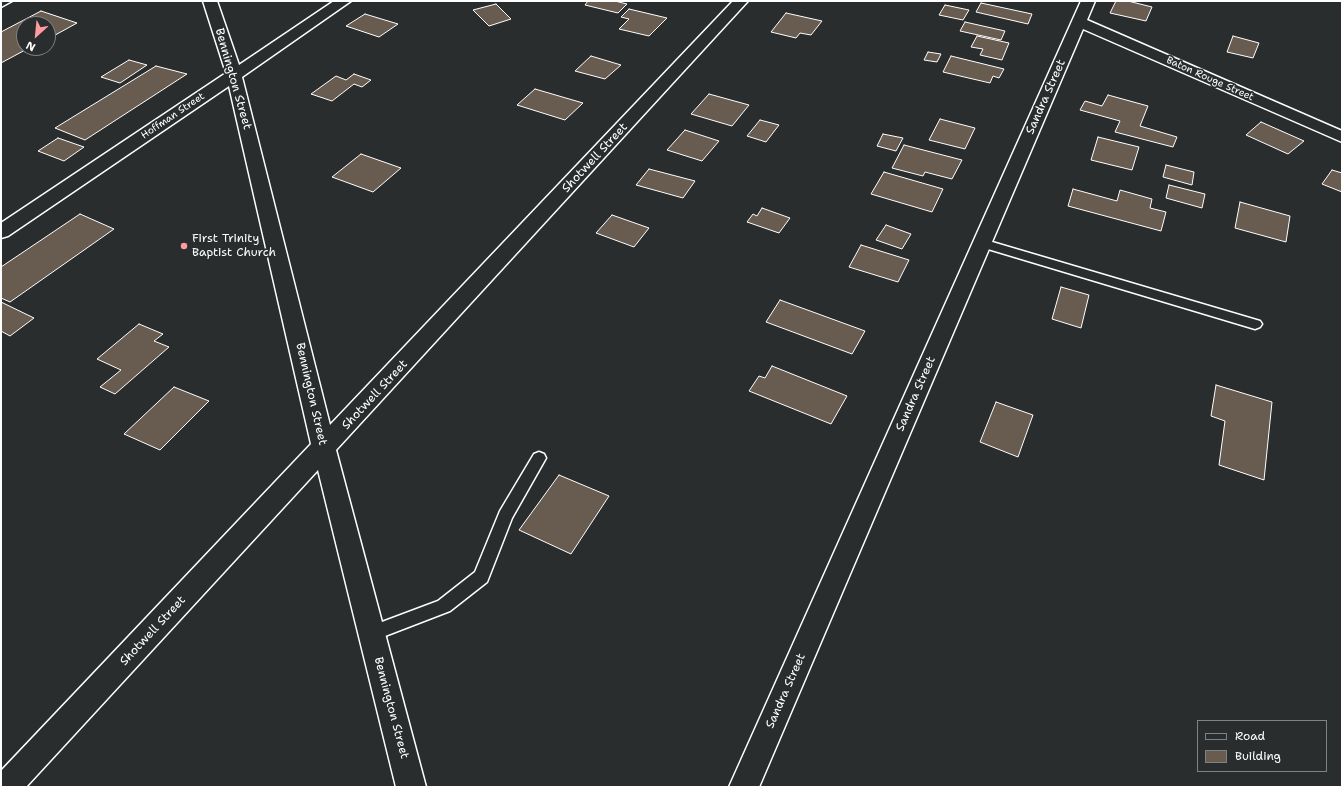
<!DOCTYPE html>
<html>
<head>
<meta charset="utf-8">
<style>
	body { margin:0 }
	#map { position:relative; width:1343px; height:788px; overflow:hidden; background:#2a2d2e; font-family:"Shantell Sans",sans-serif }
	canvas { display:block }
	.frame { position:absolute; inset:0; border:2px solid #fff; pointer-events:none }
	.legend { position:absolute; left:1197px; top:720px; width:130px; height:52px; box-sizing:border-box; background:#2a2d2e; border:1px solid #7f8182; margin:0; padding:5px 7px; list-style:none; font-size:12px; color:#fff }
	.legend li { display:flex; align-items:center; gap:8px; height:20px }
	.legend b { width:20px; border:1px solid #7f8182 }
	.north { position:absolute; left:16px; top:16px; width:40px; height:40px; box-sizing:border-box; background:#2a2d2e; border:1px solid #7f8182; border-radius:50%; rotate:207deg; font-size:11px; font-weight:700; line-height:16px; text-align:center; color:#fff }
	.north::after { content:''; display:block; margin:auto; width:14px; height:18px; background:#ff9aa2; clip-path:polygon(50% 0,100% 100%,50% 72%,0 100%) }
</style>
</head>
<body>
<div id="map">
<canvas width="1343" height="788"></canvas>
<div class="frame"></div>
<ul class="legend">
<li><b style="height:5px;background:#2a2d2e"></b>Road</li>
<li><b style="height:11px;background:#685b4f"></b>Building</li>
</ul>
<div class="north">N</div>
</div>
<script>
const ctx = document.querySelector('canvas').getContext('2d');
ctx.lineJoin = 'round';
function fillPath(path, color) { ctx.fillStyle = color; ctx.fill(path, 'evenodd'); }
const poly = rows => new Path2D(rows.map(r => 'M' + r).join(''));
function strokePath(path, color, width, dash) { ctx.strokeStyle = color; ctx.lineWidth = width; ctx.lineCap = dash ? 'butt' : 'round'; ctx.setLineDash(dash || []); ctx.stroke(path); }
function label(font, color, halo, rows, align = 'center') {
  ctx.font = font + ' "Shantell Sans",sans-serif'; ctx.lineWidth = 3.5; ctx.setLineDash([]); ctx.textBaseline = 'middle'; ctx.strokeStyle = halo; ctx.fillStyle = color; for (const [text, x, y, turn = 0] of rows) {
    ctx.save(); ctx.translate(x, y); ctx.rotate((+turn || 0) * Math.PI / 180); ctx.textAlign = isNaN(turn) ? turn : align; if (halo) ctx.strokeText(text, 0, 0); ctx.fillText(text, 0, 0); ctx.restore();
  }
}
const building = poly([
	[588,1,615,1,627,4,618,13,585,5,588,1],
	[1116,1,1128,1,1152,7,1146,21,1110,13,1116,1],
	[981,3,1032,14,1028,24,976,12,981,3],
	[496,4,511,19,489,26,473,10,496,4],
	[945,5,969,10,963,20,939,15,945,5],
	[629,9,667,18,649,36,619,29,629,19,621,17,629,9],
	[41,11,77,23,48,39,48,24,24,24,24,48,32,48,27,49,1,63,1,32,41,11],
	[786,13,822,21,811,35,800,33,796,38,771,32,786,13],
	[365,14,398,24,379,37,346,26,365,14],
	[965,22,1005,31,1001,40,960,31,965,22],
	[977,36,1009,43,1002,60,980,55,983,49,971,47,977,36],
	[1233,36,1259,43,1253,58,1227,52,1233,36],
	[928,52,941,54,937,62,924,60,928,52],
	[591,56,621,65,605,79,575,71,591,56],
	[951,56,1004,69,999,78,993,76,990,83,943,72,951,56],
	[129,60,147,65,120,83,101,77,129,60],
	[156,66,187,74,85,140,55,128,156,66],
	[354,74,371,80,362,87,354,84,332,101,311,94,336,76,346,80,354,74],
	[535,89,583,103,565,120,517,105,535,89],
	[709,94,749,105,732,126,691,114,709,94],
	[1108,95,1148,106,1140,126,1177,137,1173,147,1115,132,1120,121,1080,110,1085,101,1102,106,1108,95],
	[940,119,975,128,965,149,929,140,940,119],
	[760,120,779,125,766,142,747,136,760,120],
	[1261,122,1304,141,1288,154,1246,135,1261,122],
	[685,130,719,141,702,161,667,150,685,130],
	[883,134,903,138,896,151,877,146,883,134],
	[1098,137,1139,147,1132,170,1091,160,1098,137],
	[58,138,84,147,64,161,38,151,58,138],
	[904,145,962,160,952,179,925,172,923,176,892,168,904,145],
	[361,154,401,168,373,192,332,177,361,154],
	[1166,165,1194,172,1192,185,1163,177,1166,165],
	[649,169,695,181,683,198,636,185,649,169],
	[1332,170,1342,173,1342,192,1322,184,1332,170],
	[884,172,943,189,932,212,871,194,884,172],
	[1169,185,1205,194,1202,208,1166,198,1169,185],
	[1073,189,1117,201,1120,190,1152,199,1150,208,1166,212,1161,231,1068,206,1073,189],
	[1240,202,1290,216,1286,242,1235,228,1240,202],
	[762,208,790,218,779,233,747,222,753,214,757,216,762,208],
	[80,214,114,229,10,302,1,298,1,267,80,214],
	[612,215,649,228,634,247,596,233,612,215],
	[886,225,911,234,902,249,876,240,886,225],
	[861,245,909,260,898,282,849,267,861,245],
	[1061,287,1089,295,1081,328,1052,319,1061,287],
	[780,300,865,331,852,354,766,322,780,300],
	[1,302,34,318,10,336,1,331,1,302],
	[139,324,163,334,154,341,169,347,115,394,100,387,121,370,97,359,139,324],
	[772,366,847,396,831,424,749,391,759,376,765,378,772,366],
	[1216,385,1272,402,1264,480,1219,465,1225,421,1211,416,1216,385],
	[174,387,209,401,160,450,124,434,174,387],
	[996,402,1033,415,1018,457,980,442,996,402],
	[559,475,609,496,571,554,519,530,559,475]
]);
fillPath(building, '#685b4f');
strokePath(building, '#fff', 1);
const lane = poly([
	[1,1,12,1,1,7,1,1],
	[982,239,1260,321,1262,324,1260,327,1255,329,978,246,976,243,978,240,982,239],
	[539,452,544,454,546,458,512,518,487,582,450,611,372,641,366,638,364,633,366,628,438,601,475,572,500,511,534,454,539,452]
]);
const street = poly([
	[203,1,217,1,239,65,334,1,351,1,242,77,330,425,733,1,748,1,336,450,426,787,396,787,318,470,26,787,1,787,1,771,311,444,229,86,8,236,1,238,1,223,226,73,203,1],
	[1081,1,1095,1,1087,20,1342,131,1342,142,1083,29,759,787,729,787,1081,1]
]);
strokePath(lane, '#fff', 3);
strokePath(street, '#fff', 3);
fillPath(lane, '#2a2d2e');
fillPath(street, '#2a2d2e');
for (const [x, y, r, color] of [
	[184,246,4,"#ff9aa2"]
]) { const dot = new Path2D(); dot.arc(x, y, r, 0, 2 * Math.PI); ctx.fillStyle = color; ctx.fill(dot); strokePath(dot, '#2a2d2e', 1.5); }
label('10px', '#fff', '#2a2d2e', [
	["Baton Rouge Street",1210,79,24],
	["Hoffman Street",173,116,-34]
]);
label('12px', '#fff', '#2a2d2e', [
	["Bennington Street",233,79,74],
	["Sandra Street",1046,97,-66],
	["Shotwell Street",595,158,-47],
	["Bennington Street",311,394,77],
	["Sandra Street",916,394,-66],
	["Shotwell Street",375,395,-47],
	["Shotwell Street",153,631,-47],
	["Sandra Street",786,691,-66],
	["Bennington Street",391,708,75]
]);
label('12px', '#fff', '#2a2d2e', [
	["First Trinity",192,239],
	["Baptist Church",192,253]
], 'left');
</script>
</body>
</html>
